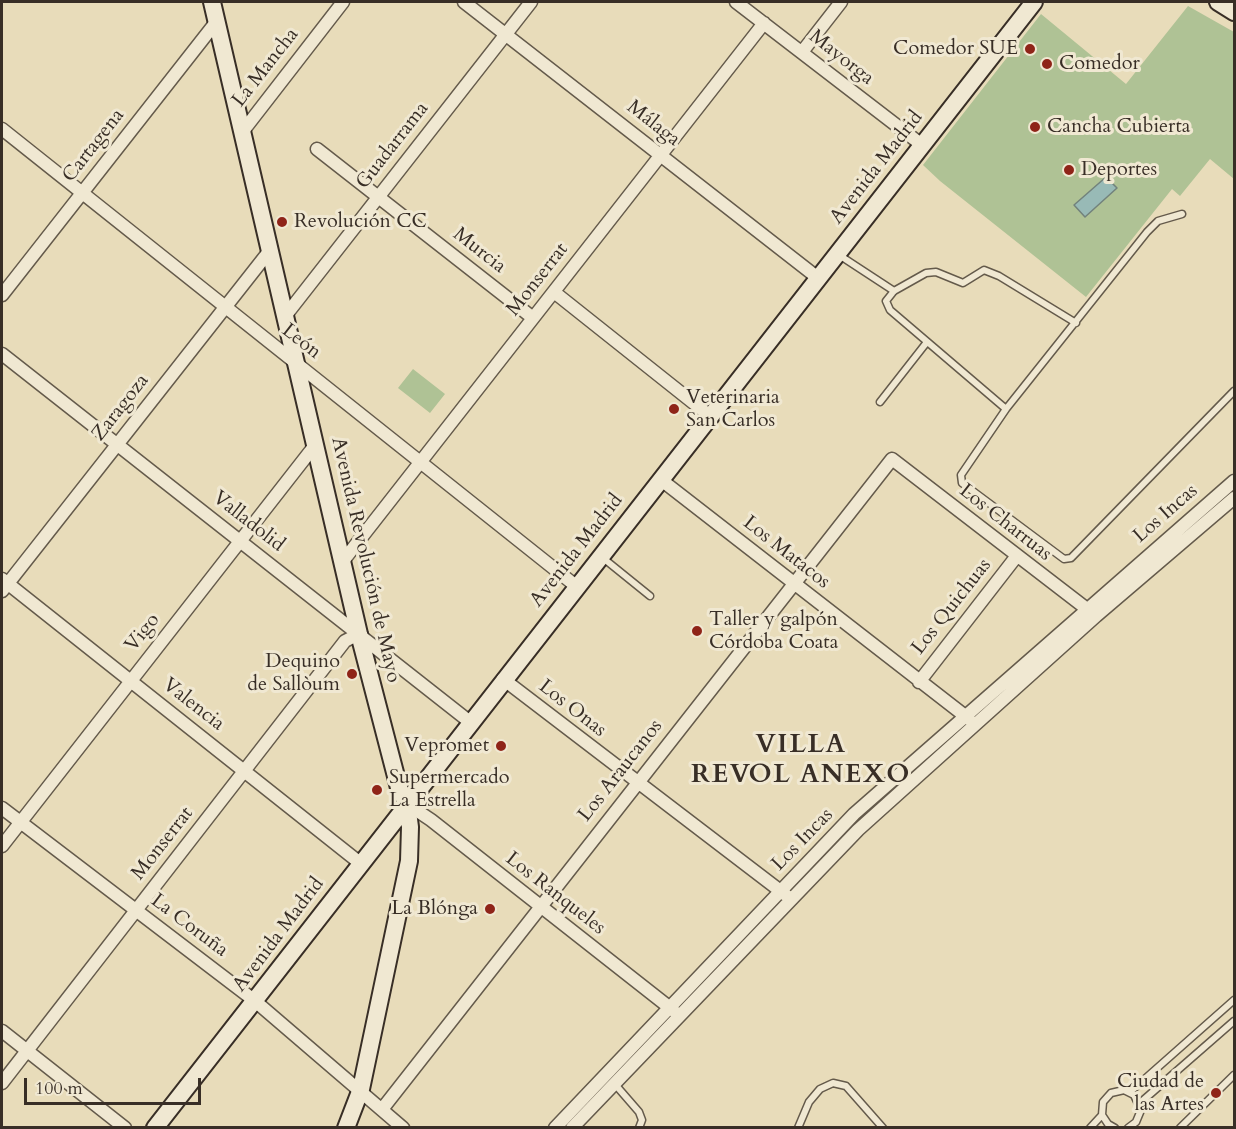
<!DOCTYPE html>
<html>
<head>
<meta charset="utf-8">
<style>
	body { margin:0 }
	#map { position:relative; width:1236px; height:1129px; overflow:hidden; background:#e8dcba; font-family:Cardo,serif }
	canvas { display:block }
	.frame { position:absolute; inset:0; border:3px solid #382e26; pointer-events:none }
	.scale { position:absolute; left:24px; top:1078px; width:177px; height:27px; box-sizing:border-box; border:3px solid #382e26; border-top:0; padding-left:8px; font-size:18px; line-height:21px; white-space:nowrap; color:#382e26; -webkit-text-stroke:4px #f0e8d2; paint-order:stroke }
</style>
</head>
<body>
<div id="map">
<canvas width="1236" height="1129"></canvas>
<div class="frame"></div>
<div class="scale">100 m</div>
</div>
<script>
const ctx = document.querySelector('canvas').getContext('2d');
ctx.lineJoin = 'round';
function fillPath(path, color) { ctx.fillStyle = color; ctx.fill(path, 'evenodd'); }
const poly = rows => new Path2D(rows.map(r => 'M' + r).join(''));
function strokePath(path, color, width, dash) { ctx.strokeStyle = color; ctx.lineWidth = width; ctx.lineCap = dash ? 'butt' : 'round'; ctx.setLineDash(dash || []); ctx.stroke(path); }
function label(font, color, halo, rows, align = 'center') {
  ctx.font = font + ' Cardo,serif'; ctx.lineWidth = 6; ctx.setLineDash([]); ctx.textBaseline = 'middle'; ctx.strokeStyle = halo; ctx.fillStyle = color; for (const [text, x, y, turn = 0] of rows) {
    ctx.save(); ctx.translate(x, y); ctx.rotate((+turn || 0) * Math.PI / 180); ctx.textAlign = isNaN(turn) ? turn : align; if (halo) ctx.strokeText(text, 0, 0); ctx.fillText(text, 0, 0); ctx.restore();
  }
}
fillPath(poly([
	[1188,6,1234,32,1234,179,1210,159,1180,196,1172,189,1086,297,940,181,923,165,1041,14,1126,84],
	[413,369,445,394,430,413,398,388]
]), '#afc295');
const water = poly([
	[1106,177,1117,188,1085,217,1074,205,1106,177]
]);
fillPath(water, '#98bab6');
strokePath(water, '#72827c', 1.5);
const lane = poly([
	[839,255,894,291],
	[1076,323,999,276,984,270,963,283,936,272,926,273,894,291,886,301,890,310,1006,409,961,475,962,483,1064,559,1071,558,1234,391],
	[880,402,927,342],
	[1006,409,1147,232,1158,221,1182,214],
	[603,558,650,596],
	[613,1082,639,1112,642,1120,639,1128],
	[1130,1092,1234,1000],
	[1140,1103,1234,1021],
	[798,1128,809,1102,820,1089,833,1083,846,1086,883,1128],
	[1090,1128,1102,1115],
	[1115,1128,1108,1124,1102,1115,1103,1102,1111,1093,1124,1090,1134,1095,1141,1110,1136,1122,1128,1128],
	[1180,1128,1234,1075]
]);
const street = poly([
	[464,2,818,278],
	[736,2,922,145],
	[802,52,841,2],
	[2,129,576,586],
	[243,131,343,2],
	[317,149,533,318],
	[554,292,710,416],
	[2,295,217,21],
	[286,315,531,2],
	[2,354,470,722],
	[660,479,969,719],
	[343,561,764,23],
	[2,579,360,863],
	[2,591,271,249],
	[503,679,787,896],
	[919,682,1016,557],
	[407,804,431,820,674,1011],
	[2,808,255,1001,403,1128],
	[2,846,316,444],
	[2,1031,125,1128],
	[2,1083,345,641,359,634],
	[383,1108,892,459,1096,616],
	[555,1128,854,814,1234,481],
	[572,1128,858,830,1096,616,1234,498]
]);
const secondary = poly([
	[212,2,359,634,399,788,407,804,410,827,409,861,361,1089,346,1128],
	[1218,2,1234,12],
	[155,1128,1034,2]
]);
strokePath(lane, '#645a4b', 9);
strokePath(street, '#645a4b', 15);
strokePath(secondary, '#382e26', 20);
strokePath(lane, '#f0e8d2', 6);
strokePath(street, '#f0e8d2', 12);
strokePath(secondary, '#f0e8d2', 16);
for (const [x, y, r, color] of [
	[1030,49,6,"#8f2418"],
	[1047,64,6,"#8f2418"],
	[1035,127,6,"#8f2418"],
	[1069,170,6,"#8f2418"],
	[282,222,6,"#8f2418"],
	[674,409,6,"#8f2418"],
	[697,631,6,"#8f2418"],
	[352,674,6,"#8f2418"],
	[501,746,6,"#8f2418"],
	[377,790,6,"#8f2418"],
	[490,909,6,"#8f2418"],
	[1216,1093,6,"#8f2418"]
]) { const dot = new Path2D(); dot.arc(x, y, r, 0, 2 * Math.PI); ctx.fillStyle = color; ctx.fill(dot); strokePath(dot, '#f0e8d2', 2); }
label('20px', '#382e26', '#f0e8d2', [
	["Comedor SUE",1018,49,"right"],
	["Comedor",1059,64],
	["Cancha Cubierta",1047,127],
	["Deportes",1081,170],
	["Revolución CC",294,222],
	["Veterinaria",686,398],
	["San Carlos",686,421],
	["Taller y galpón",709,620],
	["Córdoba Coata",709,643],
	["Dequino",340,662,"right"],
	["de Sallòum",340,685,"right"],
	["Vepromet",489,746,"right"],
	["Supermercado",389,778],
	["La Estrella",389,801],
	["La Blónga",478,909,"right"],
	["Ciudad de",1204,1082,"right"],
	["las Artes",1204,1105,"right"]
], 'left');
label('20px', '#382e26', '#f0e8d2', [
	["Mayorga",841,58,38],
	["La Mancha",266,68,-52],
	["Málaga",653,124,38],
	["Cartagena",94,146,-52],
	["Guadarrama",393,146,-52],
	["Avenida Madrid",877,168,-52],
	["Murcia",479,251,38],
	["Monserrat",538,280,-52],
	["León",301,342,38],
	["Zaragoza",121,408,-52],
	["Los Incas",1166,514,-41],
	["Valladolid",248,522,38],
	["Los Charruas",1005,523,38],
	["Avenida Madrid",577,551,-52],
	["Los Matacos",786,553,38],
	["Avenida Revolución de Mayo",365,560,77],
	["Los Quichuas",952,607,-52],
	["Vigo",143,633,-52],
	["Valencia",193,705,38],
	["Los Onas",572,709,38],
	["Los Araucanos",621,771,-52],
	["Los Incas",803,840,-46],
	["Monserrat",163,844,-52],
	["Los Ranqueles",555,894,38],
	["La Coruña",189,926,37],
	["Avenida Madrid",279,935,-53]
]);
ctx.letterSpacing = '1.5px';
label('bold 26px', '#382e26', '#f0e8d2', [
	["VILLA",801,746],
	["REVOL ANEXO",801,776]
]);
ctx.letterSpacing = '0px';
</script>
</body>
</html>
